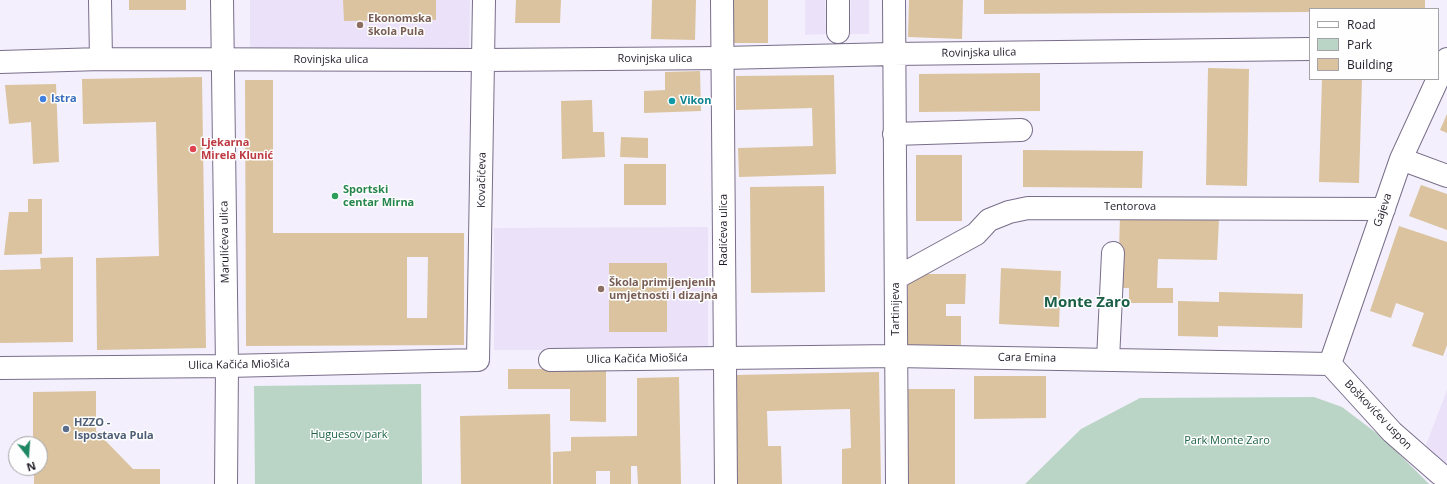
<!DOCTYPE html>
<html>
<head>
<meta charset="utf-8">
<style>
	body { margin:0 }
	#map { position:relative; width:1447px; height:484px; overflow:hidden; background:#f3effc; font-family:"Open Sans",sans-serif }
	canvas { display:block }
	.legend { position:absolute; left:1309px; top:8px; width:130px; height:72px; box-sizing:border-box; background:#fefefe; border:1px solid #a5a3a8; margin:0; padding:5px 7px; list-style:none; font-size:12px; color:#201b27 }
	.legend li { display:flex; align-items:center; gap:8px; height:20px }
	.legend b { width:20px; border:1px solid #a5a3a8 }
	.north { position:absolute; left:8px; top:436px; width:40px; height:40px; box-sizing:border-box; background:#fefefe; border:1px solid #a5a3a8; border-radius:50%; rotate:163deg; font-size:11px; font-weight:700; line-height:16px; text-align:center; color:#201b27 }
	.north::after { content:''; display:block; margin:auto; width:14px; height:18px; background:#1d8663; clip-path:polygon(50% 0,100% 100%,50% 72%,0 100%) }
</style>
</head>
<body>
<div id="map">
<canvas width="1447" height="484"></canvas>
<ul class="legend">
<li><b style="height:5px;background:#fff"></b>Road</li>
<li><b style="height:11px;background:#bad5c6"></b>Park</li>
<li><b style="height:11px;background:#dac39e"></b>Building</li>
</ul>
<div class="north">N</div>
</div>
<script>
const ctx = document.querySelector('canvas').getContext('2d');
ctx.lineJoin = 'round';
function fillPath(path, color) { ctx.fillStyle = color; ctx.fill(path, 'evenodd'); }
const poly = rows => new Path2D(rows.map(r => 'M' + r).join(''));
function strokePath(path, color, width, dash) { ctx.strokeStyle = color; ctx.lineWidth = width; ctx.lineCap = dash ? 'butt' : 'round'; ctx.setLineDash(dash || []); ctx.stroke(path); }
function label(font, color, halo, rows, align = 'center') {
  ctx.font = font + ' "Open Sans",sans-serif'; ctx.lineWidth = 3; ctx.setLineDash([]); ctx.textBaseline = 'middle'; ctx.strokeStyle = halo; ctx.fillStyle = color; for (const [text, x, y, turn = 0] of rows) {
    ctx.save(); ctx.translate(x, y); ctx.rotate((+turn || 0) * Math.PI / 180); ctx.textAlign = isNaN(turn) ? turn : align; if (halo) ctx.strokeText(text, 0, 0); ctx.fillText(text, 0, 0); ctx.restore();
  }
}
fillPath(poly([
	[250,0,470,0,469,52,250,51],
	[805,0,825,0,826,34,805,35],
	[851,0,869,0,869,34,850,34],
	[708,227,708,350,494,350,494,228],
	[1447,390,1447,469,1426,445]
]), '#ebe2fa');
fillPath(poly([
	[421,384,422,484,255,484,254,386],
	[1314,397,1342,407,1383,438,1429,484,1025,484,1081,429,1140,398]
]), '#bad5c6');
fillPath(poly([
	[129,0,186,0,186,10,129,10],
	[343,0,436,0,436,20,344,21],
	[516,0,561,0,560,23,515,23],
	[652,0,696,0,695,40,651,39],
	[731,0,768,0,768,43,731,43],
	[909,0,963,0,962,39,908,37],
	[984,0,1425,0,1425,9,1310,9,1310,12,984,14],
	[1208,68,1249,69,1247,186,1206,185],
	[700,71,701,111,644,113,644,91,665,90,665,72],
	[1040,73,1040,111,919,112,919,74],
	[834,75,836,174,739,177,738,148,813,146,812,108,736,110,736,76],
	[202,77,206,348,97,350,96,258,159,256,156,122,83,124,82,79],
	[1322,79,1362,79,1359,183,1319,182],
	[245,80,273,80,273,233,464,233,464,345,246,346],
	[407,257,428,257,427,318,407,318],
	[56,84,59,162,33,164,31,122,9,124,5,85],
	[592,100,593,132,604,132,605,157,562,159,561,101],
	[1447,114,1447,133,1440,130],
	[621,137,648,138,648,158,620,157],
	[1023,150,1143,151,1142,188,1023,187],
	[916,155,962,155,962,221,916,221],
	[624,164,666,164,666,205,624,205],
	[1421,185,1447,194,1447,230,1409,216],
	[824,186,825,292,751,293,750,187],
	[28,199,42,199,42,254,4,255,9,212,28,212],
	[1120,216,1219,219,1217,260,1158,259,1157,288,1173,288,1173,303,1129,303,1129,288,1118,288],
	[1399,226,1447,242,1447,345,1443,356,1412,346,1424,313,1396,303,1391,318,1370,311],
	[73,257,73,342,0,343,0,270,41,269,40,258],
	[609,263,667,263,667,332,609,332],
	[1001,268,1061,271,1059,327,999,324],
	[908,274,966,274,965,304,946,304,946,316,961,316,961,345,908,345],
	[1219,292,1303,294,1302,328,1218,326,1218,337,1178,336,1178,301,1219,302],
	[508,369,606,369,606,422,570,421,570,389,508,389],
	[879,372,881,484,842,484,842,449,851,448,850,409,767,411,768,446,781,446,782,484,737,484,735,375],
	[974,376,1046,376,1046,418,974,419],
	[679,377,681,484,638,484,637,466,631,466,631,484,610,484,610,471,596,471,596,484,553,484,553,452,571,451,571,437,637,436,637,378],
	[908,389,955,389,955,484,908,484],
	[96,391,96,431,133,469,160,469,160,484,34,484,34,468,40,468,40,444,33,444,33,392],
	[550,414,551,484,461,484,460,416]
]), '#dac39e');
const minor = poly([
	[100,0,101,59],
	[894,0,897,484],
	[838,32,838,0],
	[0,62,101,59,484,60,723,58,893,54,1310,49],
	[894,134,1021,130],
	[1401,159,1447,176],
	[896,278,976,234,989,220,1009,212,1028,208,1384,209],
	[550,360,896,356,1330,364],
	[1108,360,1113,253],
	[1330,364,1401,159,1447,59],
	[1330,364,1392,432,1440,474,1447,478],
	[227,366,478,360,484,0]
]);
const major = poly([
	[222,0,227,366,226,484],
	[722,0,726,484],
	[0,368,227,366]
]);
strokePath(minor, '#796e8a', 24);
strokePath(major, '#796e8a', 24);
strokePath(minor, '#fff', 22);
strokePath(major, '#fff', 22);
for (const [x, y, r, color] of [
	[360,25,4,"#8d6e63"],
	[43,99,4,"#3f7fe0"],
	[672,101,4,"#0f9aa8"],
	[193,149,4,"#e0444e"],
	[335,196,4,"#2e9e5b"],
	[601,289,4,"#8d6e63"],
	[66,429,4,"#5c6f8a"]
]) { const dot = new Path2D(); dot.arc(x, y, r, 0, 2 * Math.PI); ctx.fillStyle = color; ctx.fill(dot); strokePath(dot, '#fefefe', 1.5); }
label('bold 11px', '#785e54', '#fefefe', [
	["Ekonomska",368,19],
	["škola Pula",368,32],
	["Škola primijenjenih",609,283],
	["umjetnosti i dizajna",609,296]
], 'left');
label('11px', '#201b27', '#fefefe', [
	["Rovinjska ulica",979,53,-1],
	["Rovinjska ulica",655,59],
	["Rovinjska ulica",331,60],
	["Kovačićeva",482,180,-89],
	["Tentorova",1130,207],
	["Gajeva",1383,210,-71],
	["Radićeva ulica",724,230,-90],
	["Marulićeva ulica",225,242,-91],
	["Tartinijeva",896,309,-90],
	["Cara Emina",1027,358,1],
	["Ulica Kačića Miošića",637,359,-1],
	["Ulica Kačića Miošića",239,365,-1],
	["Boškovićev uspon",1378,415,46]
]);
label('bold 11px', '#366cbe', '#fefefe', [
	["Istra",51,99]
], 'left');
label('bold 11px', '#0d838f', '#fefefe', [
	["Vikon",680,101]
], 'left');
label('bold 11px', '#be3a42', '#fefefe', [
	["Ljekarna",201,143],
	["Mirela Klunić",201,156]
], 'left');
label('bold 11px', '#27864d', '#fefefe', [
	["Sportski",343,190],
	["centar Mirna",343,203]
], 'left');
label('bold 11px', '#4e5e75', '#fefefe', [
	["HZZO -",74,423],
	["Ispostava Pula",74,436]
], 'left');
label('11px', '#1d6344', '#fefefe', [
	["Huguesov park",349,435],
	["Park Monte Zaro",1227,441]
]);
label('bold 15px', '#1a5f46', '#fefefe', [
	["Monte Zaro",1087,303]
]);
</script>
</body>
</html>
